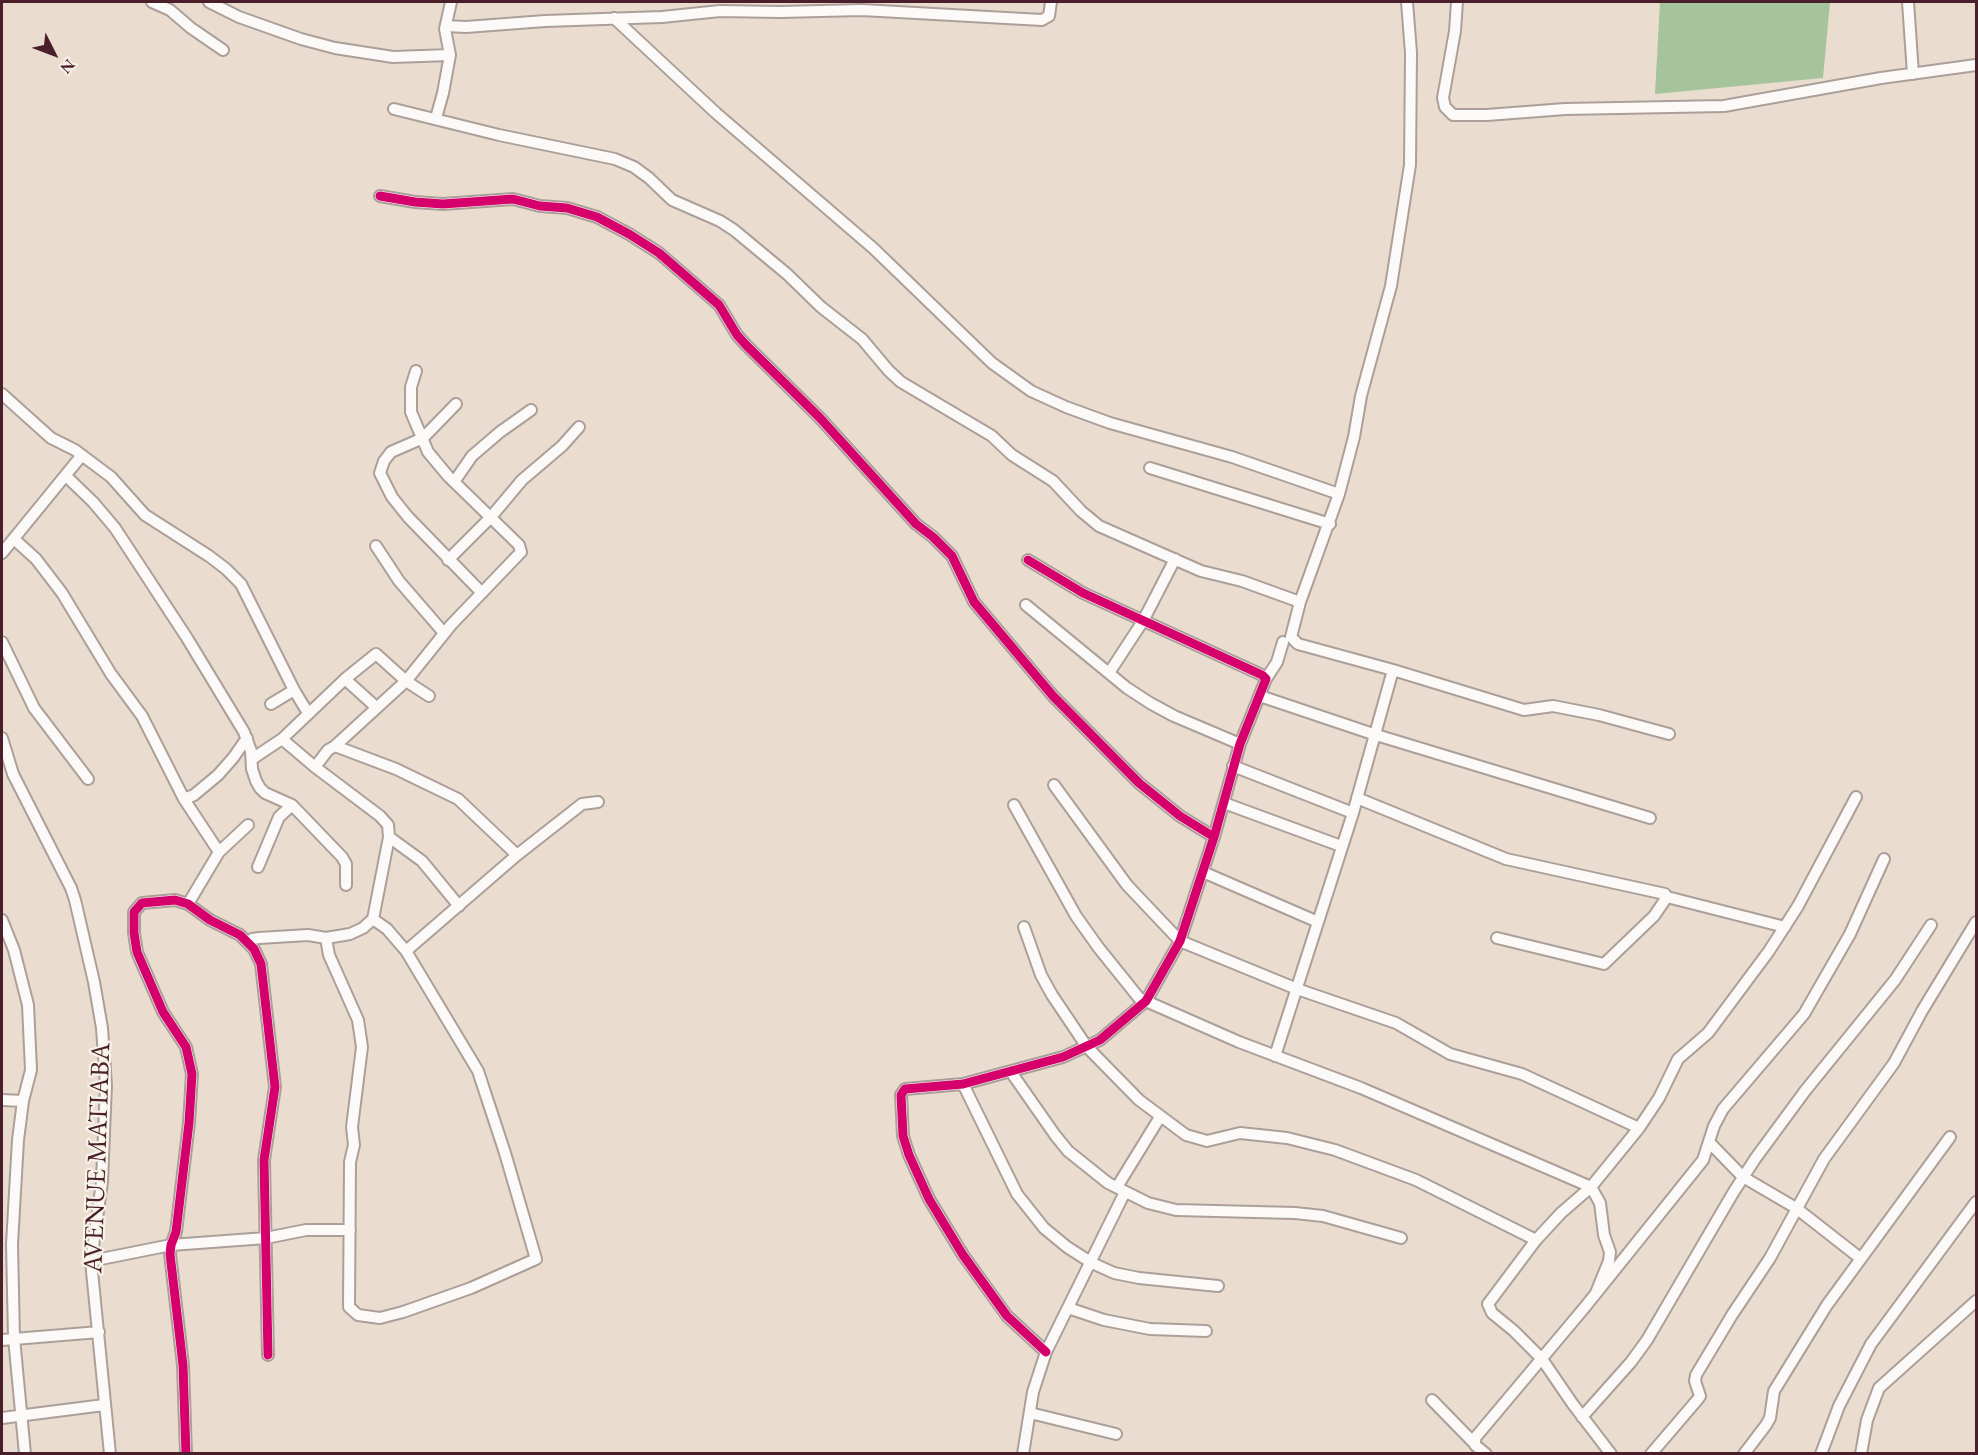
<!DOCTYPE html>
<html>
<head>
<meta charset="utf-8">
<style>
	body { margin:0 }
	#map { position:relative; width:1978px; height:1455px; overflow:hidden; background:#eaddcf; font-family:"EB Garamond",serif }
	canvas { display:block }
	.frame { position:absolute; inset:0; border:3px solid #4a1f2b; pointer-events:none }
	.north { position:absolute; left:24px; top:24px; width:60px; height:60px; -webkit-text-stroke:4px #f7f3e8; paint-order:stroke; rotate:132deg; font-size:16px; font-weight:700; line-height:24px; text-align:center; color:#4a1f2b }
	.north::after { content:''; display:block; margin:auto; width:21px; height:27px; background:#4a1f2b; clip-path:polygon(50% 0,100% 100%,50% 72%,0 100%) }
</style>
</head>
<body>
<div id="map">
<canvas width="1978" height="1455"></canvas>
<div class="frame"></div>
<div class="north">N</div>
</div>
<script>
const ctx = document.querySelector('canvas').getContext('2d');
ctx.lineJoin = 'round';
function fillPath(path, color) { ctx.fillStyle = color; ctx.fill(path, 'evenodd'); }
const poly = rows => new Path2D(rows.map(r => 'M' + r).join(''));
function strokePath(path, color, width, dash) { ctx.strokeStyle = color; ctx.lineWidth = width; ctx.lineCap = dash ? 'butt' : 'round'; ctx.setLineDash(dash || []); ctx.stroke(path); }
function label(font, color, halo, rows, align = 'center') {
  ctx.font = font + ' "EB Garamond",serif'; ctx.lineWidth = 4.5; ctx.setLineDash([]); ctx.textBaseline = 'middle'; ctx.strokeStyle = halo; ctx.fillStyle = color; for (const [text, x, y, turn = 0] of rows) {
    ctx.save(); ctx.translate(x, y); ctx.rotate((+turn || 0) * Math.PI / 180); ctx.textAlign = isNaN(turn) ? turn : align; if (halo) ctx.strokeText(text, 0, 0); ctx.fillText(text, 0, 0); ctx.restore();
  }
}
fillPath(poly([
	[1660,2,1830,2,1823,78,1655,94]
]), '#a6c49c');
const minor = poly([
	[152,2,170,10,191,28,223,50],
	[209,2,239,17,301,39,335,48,393,57,450,55],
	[1407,2,1411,53,1410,165,1391,286,1361,396,1354,437,1339,494,1300,602,1291,637,1298,644,1393,670,1524,710,1553,706,1599,715,1669,734],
	[1457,2,1455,31,1443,98,1445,107,1453,115,1487,115,1565,109,1724,106,1881,78,1976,65],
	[1908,2,1913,74],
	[614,18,716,113,873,248,992,363,1031,391,1066,407,1110,423,1232,457,1339,494],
	[446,26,466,27,545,21,662,17,720,11,780,12,862,10,1042,20,1049,16,1051,2],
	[394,109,499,135,615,159,634,167,649,178,672,200,720,221,734,230,787,274,821,307,862,339,889,371,901,382,992,436,1012,455,1053,481,1081,511,1099,526,1201,571,1242,581,1300,602],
	[436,118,443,93,450,55,445,29,451,2],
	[380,196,415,202,443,204,513,199,540,206,567,208,597,217,629,234,659,253,719,305,737,335,746,345,820,418,916,524,933,537,952,556,974,602,1053,696,1139,783,1180,816,1214,837],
	[2,394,51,438,75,450,111,477,145,515,209,556,226,569,241,584,294,690,271,704],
	[456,404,423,438,391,452,384,461,380,473,392,497,408,517,482,593],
	[1150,468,1330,524],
	[66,476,93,502,115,528,187,638,244,732,251,751,252,769,256,781,260,788,265,793,292,805,342,857,346,864,346,885],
	[454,482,472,456,500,432,531,410],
	[14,539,36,559,62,593,111,674,142,716,184,799,217,849,219,852,188,904],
	[376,546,399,581,444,633],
	[2,553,82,455],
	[448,560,491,517,522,480,562,446,579,427],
	[1028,560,1083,593,1262,675,1266,679,1240,744,1214,837,1180,941,1146,1001,1100,1040,1063,1057,963,1084,905,1089,901,1095,903,1136,909,1155,929,1199,963,1255,1007,1316,1046,1352],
	[1026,605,1127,688,1150,703,1174,716,1240,744],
	[2,642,34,708,88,779],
	[1109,673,1143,621,1175,559],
	[345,679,376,654,406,681,429,696],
	[1266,679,1277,662,1283,642],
	[294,690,308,713],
	[1260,696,1373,734,1650,818],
	[2,738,13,774,71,888,75,900,94,982,102,1028,106,1085,102,1182,91,1261,110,1454],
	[282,739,315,767,380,816,388,825,389,837,373,919,363,928,350,934,326,938],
	[335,746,396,769,458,799,517,855],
	[252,759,282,739,345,679,376,707],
	[1233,766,1353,813],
	[315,767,328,750,335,746,406,681,451,625,521,552,519,545,448,476,428,452,411,412,411,387,416,371],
	[1054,785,1127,885,1180,941,1297,989,1396,1023,1450,1054,1522,1074,1639,1128],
	[1357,798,1506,859,1665,894,1667,897,1654,916,1604,964,1497,938],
	[184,799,194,795,218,775,233,758,247,738],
	[1224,803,1341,846],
	[1014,805,1076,916,1098,947,1139,998,1239,1042,1361,1088,1591,1187,1600,1203,1604,1235,1610,1252,1609,1261,1596,1293],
	[389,837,422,861,459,906],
	[219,852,248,825],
	[258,867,279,817,292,805],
	[1203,872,1318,922],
	[1667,897,1785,927],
	[2,920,14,950,28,1005,31,1070,23,1101,18,1140,12,1244,14,1338,25,1454],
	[1024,927,1041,975,1052,995,1087,1047,1139,1100,1186,1135,1207,1141,1240,1133,1287,1138,1335,1150,1416,1180,1536,1240],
	[249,942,252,939,259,938,308,935,326,938,329,955,358,1020,362,1047,352,1127,354,1145,350,1162,349,1307,358,1315,380,1318,403,1312,471,1288,536,1259,505,1153,478,1071,406,951,387,929,373,919],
	[406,951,517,855,582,804,598,802],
	[1275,1056,1353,813,1393,670],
	[1011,1072,1055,1135,1068,1151,1108,1183,1148,1203,1176,1210,1295,1213,1323,1216,1401,1238],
	[963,1084,1017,1194,1044,1228,1067,1247,1092,1263,1114,1273,1139,1278,1218,1286],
	[2,1100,23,1101],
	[1709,1142,1743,1177,1796,1208,1860,1258],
	[1117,1187,1160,1117],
	[91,1261,171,1245,266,1238,306,1230,350,1230],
	[1068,1308,1104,1320,1150,1329,1206,1331],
	[2,1340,99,1332],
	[1432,1400,1474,1443],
	[1030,1413,1116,1434],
	[1582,1417,1631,1362,1647,1340,1733,1193,1755,1159,1805,1091,1895,980,1931,925],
	[2,1418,104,1405],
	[186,1454,183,1365,170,1254,171,1245,176,1232,189,1123,192,1074,186,1047,163,1012,137,952,134,933,134,912,142,903,175,900,188,904,210,920,240,935,254,949,261,964,275,1087,264,1160,268,1355],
	[1023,1454,1033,1392,1046,1352,1125,1192],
	[1486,1454,1475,1445,1475,1438,1585,1307,1703,1160,1714,1126,1723,1109,1804,1014,1850,934,1884,859],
	[1611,1454,1572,1403,1542,1359,1514,1331,1492,1313,1488,1304,1536,1240,1561,1213,1591,1187,1639,1128,1659,1098,1678,1059,1708,1033,1769,951,1798,906,1856,797],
	[1651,1454,1698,1399,1700,1396,1695,1381,1696,1375,1732,1315,1770,1258,1824,1159,1894,1063,1922,1011,1976,922],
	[1744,1454,1766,1425,1770,1418,1774,1391,1827,1305,1950,1137],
	[1821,1454,1839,1406,1871,1344,1976,1202],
	[1861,1454,1867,1420,1879,1388,1976,1301]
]);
strokePath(minor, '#ac9f99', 14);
strokePath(minor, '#fcfaf8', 10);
strokePath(poly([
	[380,196,415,202,443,204,513,199,540,206,567,208,597,217,629,234,659,253,719,305,737,335,746,345,820,418,916,524,933,537,952,556,974,602,1053,696,1139,783,1180,816,1214,837],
	[1028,560,1083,593,1262,675,1266,679,1240,744,1214,837,1180,941,1146,1001,1100,1040,1063,1057,963,1084,905,1089,901,1095,903,1136,909,1155,929,1199,963,1255,1007,1316,1046,1352],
	[186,1454,183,1365,170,1254,171,1245,176,1232,189,1123,192,1074,186,1047,163,1012,137,952,134,933,134,912,142,903,175,900,188,904,210,920,240,935,254,949,261,964,275,1087,264,1160,268,1355]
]), '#d6006c', 9);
label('27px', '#4a1f2b', '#f7f3e8', [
	["AVENUE MATIABA",98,1158,-88]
]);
</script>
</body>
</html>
